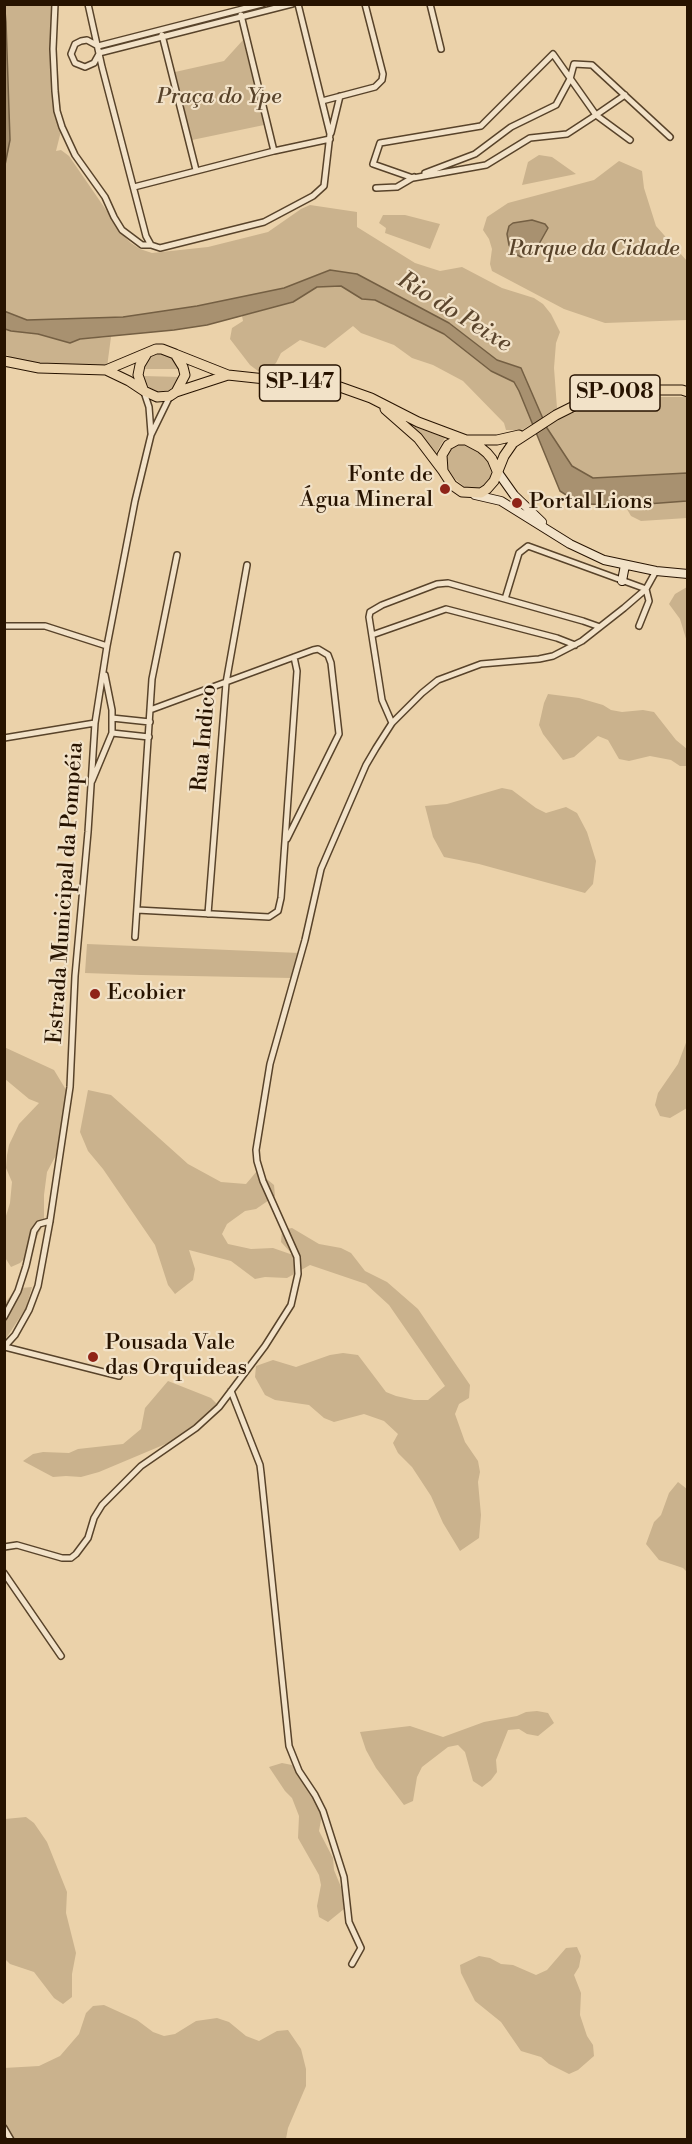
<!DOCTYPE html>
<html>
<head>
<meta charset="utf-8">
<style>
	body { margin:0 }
	#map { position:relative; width:692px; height:2144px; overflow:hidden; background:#ebd2aa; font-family:"Libre Bodoni",serif }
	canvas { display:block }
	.frame { position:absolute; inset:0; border:6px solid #271300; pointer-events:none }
</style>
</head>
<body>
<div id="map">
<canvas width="692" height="2144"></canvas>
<div class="frame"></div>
</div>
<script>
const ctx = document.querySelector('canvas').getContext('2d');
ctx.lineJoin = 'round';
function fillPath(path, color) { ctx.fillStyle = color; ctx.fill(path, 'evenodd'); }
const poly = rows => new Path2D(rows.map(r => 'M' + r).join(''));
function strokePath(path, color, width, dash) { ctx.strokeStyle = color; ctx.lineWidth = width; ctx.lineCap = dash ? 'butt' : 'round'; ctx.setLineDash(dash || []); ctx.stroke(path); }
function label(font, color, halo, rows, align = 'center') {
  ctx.font = font + ' "Libre Bodoni",serif'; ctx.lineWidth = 4.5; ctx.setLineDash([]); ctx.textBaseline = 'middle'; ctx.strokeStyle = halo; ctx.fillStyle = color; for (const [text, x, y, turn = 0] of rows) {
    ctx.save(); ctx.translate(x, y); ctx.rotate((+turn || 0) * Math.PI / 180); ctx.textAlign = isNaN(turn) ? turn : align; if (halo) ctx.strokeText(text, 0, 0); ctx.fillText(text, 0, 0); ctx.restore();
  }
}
fillPath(poly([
	[4,5,53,5,62,127,56,151,61,150,69,156,124,236,131,243,140,249,152,253,208,247,268,232,301,209,310,205,357,212,357,227,415,263,440,271,462,267,502,288,534,298,543,304,551,314,560,332,556,343,554,368,557,408,522,430,506,430,504,423,463,381,433,365,412,358,394,345,361,333,353,326,325,348,300,340,281,353,276,363,269,370,258,371,250,365,230,339,232,328,243,321,242,316,293,302,317,287,341,286,358,296,375,300,467,343,505,378,516,377,516,366,497,360,451,324,357,274,329,270,284,288,256,296,120,321,77,323,27,320,5,311,4,165,10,140],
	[243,40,264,125,192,140,175,72,224,61],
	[539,155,552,157,576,174,522,185,528,162],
	[619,161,642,171,644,188,656,226,687,261,687,320,605,323,564,309,492,271,490,264,492,249,489,239,483,230,487,217,508,203,594,180],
	[383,215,405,215,440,224,430,249,385,233,386,228,379,223],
	[4,329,38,334,70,343,80,339,111,337,107,367,33,364,18,361,5,354],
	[160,353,173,357,181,369,143,369,149,358],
	[143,376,180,377,175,387,169,390,157,392,147,386],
	[657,392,661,397,687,397,687,518,641,521,631,516,624,504,579,483,547,428,559,417,608,403],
	[413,426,445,438,436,453],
	[456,444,469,446,483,454,487,460,491,472,490,479,483,486,478,489,466,488,455,479,447,467,446,457,447,452],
	[687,587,688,587,687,642,680,619,669,604,675,594],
	[548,694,579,698,603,705,611,710,622,712,643,710,654,712,676,740,687,749,687,766,680,766,671,760,650,756,629,761,619,759,608,740,598,736,574,757,563,760,543,734,539,725,544,703],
	[502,788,512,790,536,808,546,813,566,807,577,813,587,832,596,861,593,884,585,893,479,864,444,857,433,837,425,806,447,804],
	[87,944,300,953,291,978,141,975,85,973],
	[687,1040,687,1108,670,1118,660,1116,655,1105,658,1093,678,1064],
	[4,1047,54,1070,71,1098,62,1144,47,1172,44,1195,44,1223,27,1256,20,1263,11,1267,4,1256,5,1219,10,1203,12,1182,6,1168,7,1155,9,1145,19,1124,39,1103,29,1099,5,1079],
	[88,1090,111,1095,188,1164,221,1182,246,1184,257,1171,274,1185,275,1196,256,1209,245,1211,227,1224,222,1234,228,1244,251,1249,273,1248,293,1255,281,1242,282,1230,292,1228,319,1244,341,1248,351,1253,365,1271,387,1282,418,1309,470,1385,469,1398,459,1404,455,1414,465,1442,478,1461,480,1472,478,1482,481,1515,479,1538,460,1551,443,1523,431,1496,412,1467,398,1453,393,1443,398,1434,384,1421,364,1414,334,1422,324,1418,309,1405,275,1400,265,1395,255,1377,256,1366,273,1360,296,1367,330,1355,343,1353,358,1355,386,1392,396,1396,414,1400,428,1400,445,1386,389,1305,366,1284,310,1265,287,1278,265,1277,255,1279,231,1261,189,1250,195,1269,193,1280,175,1294,168,1285,155,1245,103,1169,88,1151,80,1132],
	[32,1287,26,1308,5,1340,5,1303,12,1294,21,1288],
	[168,1381,211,1398,218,1405,213,1415,187,1435,99,1472,81,1477,66,1476,53,1477,23,1461,33,1454,43,1452,69,1453,78,1449,123,1444,141,1429,145,1408],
	[678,1482,687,1489,687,1572,683,1568,659,1560,646,1544,654,1522,661,1515,669,1493],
	[537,1711,548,1713,554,1723,538,1736,527,1734,519,1729,508,1730,496,1760,497,1772,491,1780,482,1787,473,1781,465,1752,458,1745,448,1747,422,1767,417,1777,413,1801,404,1805,376,1768,366,1750,360,1732,410,1726,443,1737,484,1722,517,1716,526,1712],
	[282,1763,292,1765,323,1809,319,1831,333,1858,334,1870,341,1887,344,1909,328,1922,319,1917,317,1906,321,1885,319,1875,298,1838,299,1816,292,1798,285,1791,269,1767],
	[26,1817,34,1823,47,1842,67,1892,66,1913,76,1953,72,1974,72,1997,63,2004,54,1998,34,1972,10,1964,5,1959,5,1819],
	[577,1947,581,1956,579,1967,574,1975,581,1993,580,2015,587,2036,593,2045,594,2056,578,2070,569,2074,549,2064,541,2057,521,2051,501,2022,475,2001,461,1973,460,1965,479,1956,490,1958,501,1964,513,1965,536,1975,547,1970,566,1948],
	[104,2005,137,2020,153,2032,164,2036,175,2034,196,2021,217,2018,229,2022,246,2036,259,2041,277,2031,288,2030,301,2049,306,2069,306,2086,288,2128,286,2139,5,2139,4,2068,39,2066,60,2056,79,2034,86,2013,93,2006]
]), '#cab28d');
const water = poly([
	[5,11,6,22,10,140,5,165,5,11],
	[532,220,545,224,548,228,539,244,529,256,521,257,514,253,509,245,507,234,509,226,513,223,532,220],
	[330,270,357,274,449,323,497,360,521,368,547,428,572,466,593,478,687,473,687,501,620,506,590,504,574,500,560,491,519,391,514,382,491,371,444,334,375,300,362,299,341,286,317,287,293,302,207,325,174,330,80,339,70,343,38,334,11,331,5,329,4,311,27,320,123,317,197,306,284,288,330,270]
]);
fillPath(water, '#a89170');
strokePath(water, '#745f43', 1.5);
const street = poly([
	[55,4,53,49,55,91,57,111,62,127,75,155,105,197,114,217,122,230,142,245,151,245],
	[88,4,102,67,146,236,151,245,160,248,264,222,313,196,324,186,330,134,298,4],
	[430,4,441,49],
	[241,15,274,151],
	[162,35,196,170],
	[99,53,292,4],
	[99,54,94,63,85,67,75,63,71,54,75,44,81,41,87,40,98,46,262,4],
	[625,95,596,115,567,134,530,138,486,165,413,178,373,164,380,143,481,126,553,54,596,115,630,140],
	[322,101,375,87,382,80,383,74,365,4],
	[331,133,340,96],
	[425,173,475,154,511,127,556,105,570,79,574,64,592,65,670,137],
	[134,187,274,151,330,139],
	[376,188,397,187,414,177],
	[144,392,149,407,151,433],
	[505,599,519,553,528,546,646,589],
	[4,626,45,626,107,646],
	[639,626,649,601,646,589],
	[372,635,446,609,557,638,575,645],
	[150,710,313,650,318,649,328,655,331,663,339,734,287,839],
	[112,718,150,722],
	[392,723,382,700,369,617,370,612,382,605,437,584,448,583,583,621,600,627],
	[112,733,149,737],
	[4,738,95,723],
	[92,781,112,733,112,710,105,675],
	[137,910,269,917,278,911,281,898,297,671,294,657],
	[208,914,226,683,247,565],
	[135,937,152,679,177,555],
	[4,1317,18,1291,26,1266,34,1231,39,1224,50,1221],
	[4,1347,15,1335,29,1310,38,1286,50,1221,70,1087,75,976,88,832,95,723,107,646,135,501,151,435,170,396],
	[5,1347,119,1376],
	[231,1391,260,1465,261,1473,289,1746,299,1771,315,1795,323,1811,344,1877,349,1922,361,1948,352,1964],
	[4,1547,17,1545,62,1558,71,1558,76,1554,88,1538,94,1518,102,1505,141,1466,196,1428,219,1407,265,1346,291,1305,298,1274,297,1257,263,1181,257,1161,256,1150,270,1064,305,940,321,869,366,765,376,748,392,723,422,693,438,680,481,664,539,659,553,656,582,641,624,608,646,589,656,571],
	[4,1573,61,1656],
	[4,2128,11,2140]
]);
const secondary = poly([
	[497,471,514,495,542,522],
	[475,495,501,501,570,544,604,560,656,571,688,574],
	[622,581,625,565]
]);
const primary = poly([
	[175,354,228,375,340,387,371,398,418,422,466,440,497,440,519,435],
	[4,361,39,368,106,370,156,349,162,349,175,354,183,367,185,375,176,392,170,396,157,397,144,391,129,381,106,370],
	[143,389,138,375,140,365,146,355],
	[176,392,228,375],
	[385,409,418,438,443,471],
	[497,471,492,459,487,453,481,448,466,440,457,440,448,445,442,455,443,471,452,485,462,492,481,493,487,489,494,481,504,456,513,443,556,415,576,405,608,394,643,390,682,390,688,392]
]);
strokePath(street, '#58432a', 8);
strokePath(secondary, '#271300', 10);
strokePath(primary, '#271300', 11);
strokePath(street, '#f2e2c8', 5);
strokePath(secondary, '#f2e2c8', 8);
strokePath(primary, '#ebd2aa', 9);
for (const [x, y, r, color] of [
	[445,489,6,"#8f2418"],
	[517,503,6,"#8f2418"],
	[95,994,6,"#8f2418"],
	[93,1357,6,"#8f2418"]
]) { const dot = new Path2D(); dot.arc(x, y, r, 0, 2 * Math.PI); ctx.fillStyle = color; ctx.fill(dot); strokePath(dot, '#f2e2c8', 2); }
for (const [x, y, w] of [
	[300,383,81],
	[615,393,90]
]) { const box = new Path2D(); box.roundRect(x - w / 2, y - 18, w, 36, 4.5); ctx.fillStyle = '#f2e2c8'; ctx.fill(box); strokePath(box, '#271300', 1.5); }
label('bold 21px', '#271300', null, [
	["SP-147",300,383],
	["SP-008",615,393]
]);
label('italic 22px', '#58432a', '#f2e2c8', [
	["Praça do Ype",219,98],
	["Parque da Cidade",594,250]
]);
label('22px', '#271300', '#f2e2c8', [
	["Fonte de",433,476,"right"],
	["Água Mineral",433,501,"right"],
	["Portal Lions",529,503],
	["Ecobier",107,994],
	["Pousada Vale",105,1344],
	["das Orquideas",105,1369]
], 'left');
label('22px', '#271300', '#f2e2c8', [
	["Rua Indico",205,738,-85],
	["Estrada Municipal da Pompéia",66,893,-86]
]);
label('italic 24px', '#5b452d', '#f2e2c8', [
	["Rio do Peixe",454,313,32]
]);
</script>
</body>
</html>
